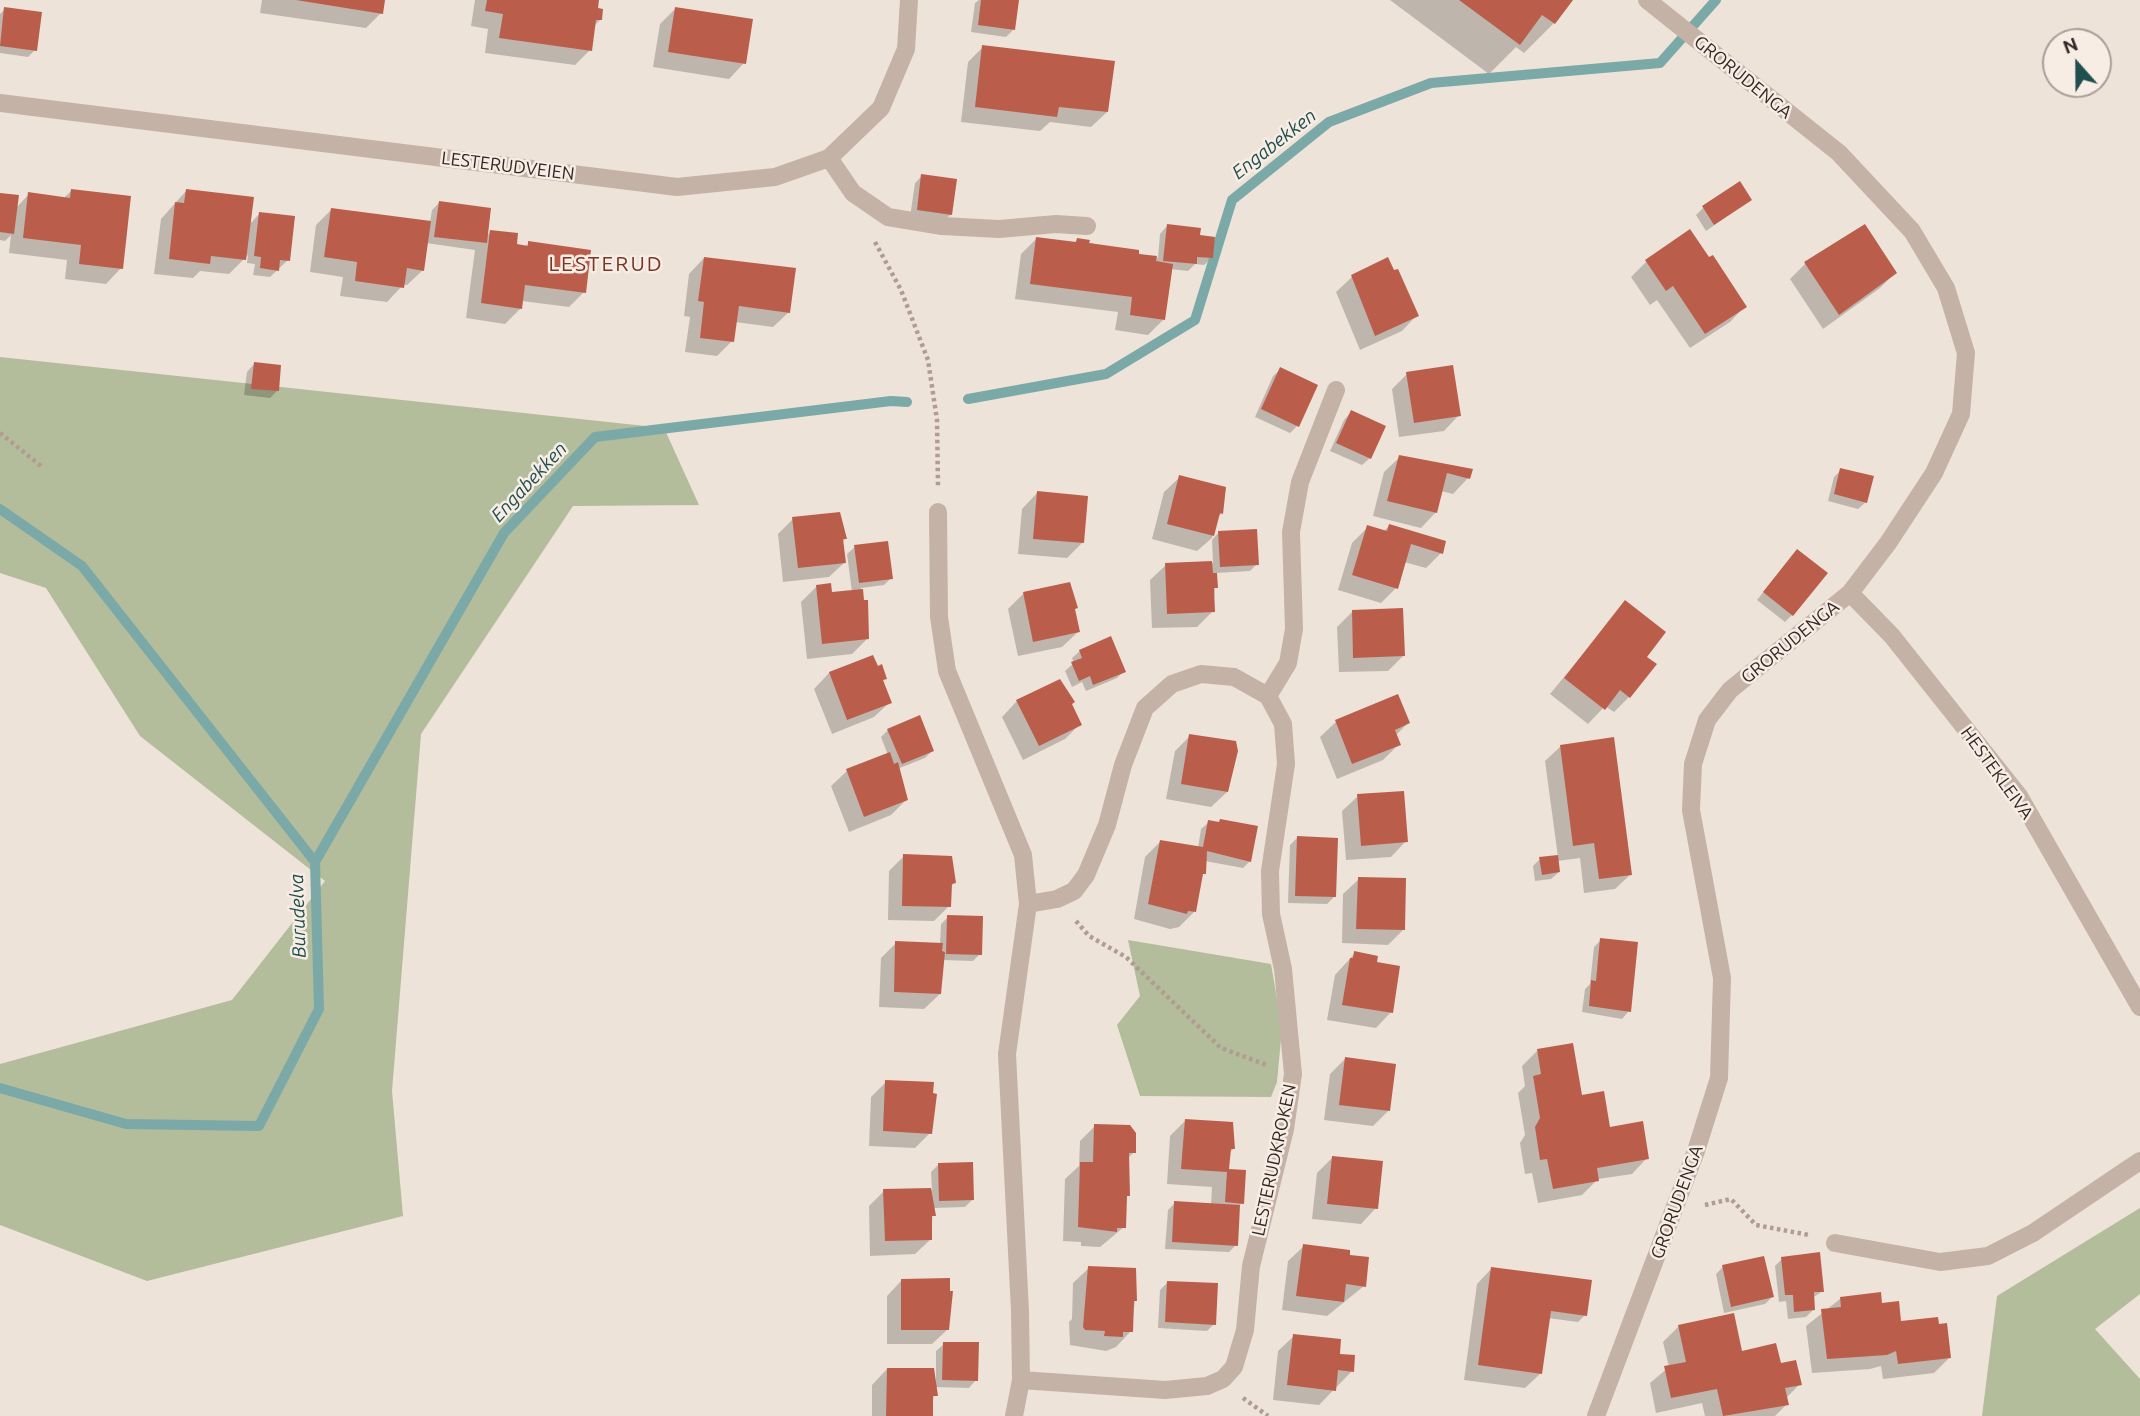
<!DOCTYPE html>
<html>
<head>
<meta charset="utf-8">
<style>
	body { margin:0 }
	#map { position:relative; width:2140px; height:1416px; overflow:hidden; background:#eee3d9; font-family:Ubuntu,sans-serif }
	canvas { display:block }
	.north { position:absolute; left:2042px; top:28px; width:70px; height:70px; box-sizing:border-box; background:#f7ede5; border:2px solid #a89f99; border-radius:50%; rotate:339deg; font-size:19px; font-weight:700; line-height:28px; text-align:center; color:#322926 }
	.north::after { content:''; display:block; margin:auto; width:24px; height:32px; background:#204f4f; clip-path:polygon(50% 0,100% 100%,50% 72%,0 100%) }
</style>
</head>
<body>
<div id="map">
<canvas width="2140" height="1416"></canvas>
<div class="north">N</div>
</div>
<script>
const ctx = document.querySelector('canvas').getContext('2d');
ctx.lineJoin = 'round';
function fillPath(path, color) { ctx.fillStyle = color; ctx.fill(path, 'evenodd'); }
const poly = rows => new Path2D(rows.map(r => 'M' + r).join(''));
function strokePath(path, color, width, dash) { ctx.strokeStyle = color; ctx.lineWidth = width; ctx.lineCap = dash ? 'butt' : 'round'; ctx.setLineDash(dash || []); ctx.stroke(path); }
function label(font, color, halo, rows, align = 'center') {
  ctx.font = font + ' Ubuntu,sans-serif'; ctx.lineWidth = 5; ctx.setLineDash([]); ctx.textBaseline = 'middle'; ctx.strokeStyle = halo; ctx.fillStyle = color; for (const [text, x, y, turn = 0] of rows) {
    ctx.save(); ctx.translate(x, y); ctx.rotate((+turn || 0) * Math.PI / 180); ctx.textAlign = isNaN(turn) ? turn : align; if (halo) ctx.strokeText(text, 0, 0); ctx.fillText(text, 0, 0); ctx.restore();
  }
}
fillPath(poly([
	[0,357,664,428,699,505,573,506,421,734,392,1091,403,1216,147,1281,0,1225,0,1064,232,1000,325,881,140,736,46,588,0,573],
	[1128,940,1271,964,1282,1028,1277,1082,1271,1097,1140,1096,1117,1025,1140,996],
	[2140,1208,2140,1294,2095,1329,2140,1379,2140,1416,1982,1416,1997,1296]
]), '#b3bc9b');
fillPath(poly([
	[262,0,383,0,381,13,366,28,260,13],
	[475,0,597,0,596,9,600,20,594,26,590,50,575,65,485,53,488,29,471,26],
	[979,0,1011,0,1013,30,1006,37,971,32,975,3],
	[1390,0,1571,0,1554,23,1524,53,1516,47,1489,74],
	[5,9,35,50,28,57,0,53,0,14],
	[675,9,744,63,729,79,653,67,660,24],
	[983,47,1107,112,1091,127,1050,122,1040,131,961,122,968,62],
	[922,176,951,214,944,221,910,217,915,183],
	[71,191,121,268,106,284,65,279,67,260,9,253,11,235,5,241,0,240,0,194,16,208,29,194,63,199],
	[186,191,249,225,260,213,288,260,270,277,253,275,255,264,247,263,248,255,229,274,200,271,193,278,154,274,161,219],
	[1750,200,1706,231,1696,215,1703,208],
	[439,203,486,237,491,231,515,246,524,247,529,243,584,292,569,307,522,301,521,308,505,324,466,318,475,250,426,243,423,270,407,285,403,285,387,302,340,296,343,277,310,272,316,225,331,210,430,223,432,210],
	[1167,226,1198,237,1212,258,1204,265,1195,264,1188,271,1170,269,1164,319,1148,335,1115,330,1118,312,1015,299,1021,254,1036,239,1074,244,1077,240,1158,258,1160,234],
	[1864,227,1895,273,1880,288,1823,329,1790,279,1805,264],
	[704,258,789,312,773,327,735,322,732,341,717,356,685,352,690,317,684,316,689,274],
	[1646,262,1745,306,1730,322,1690,348,1657,300,1650,305,1631,277],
	[1352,277,1417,315,1402,331,1360,350,1336,292],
	[254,364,277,391,270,398,244,395,247,372],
	[1281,369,1297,426,1290,433,1255,417,1273,376],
	[1407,374,1459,415,1444,431,1399,437,1392,389],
	[1351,412,1370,458,1362,465,1330,451,1344,420],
	[1400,457,1468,478,1453,494,1441,491,1436,512,1421,528,1373,516,1384,472],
	[1841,470,1866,502,1858,509,1828,501,1834,477],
	[1180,477,1222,513,1216,519,1212,538,1197,551,1152,539,1164,492],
	[1037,493,1083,542,1067,558,1018,554,1022,509],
	[793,519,845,539,842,542,845,562,829,577,783,582,778,534],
	[1389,526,1441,553,1426,568,1404,562,1396,588,1381,603,1338,590,1352,543,1368,527,1383,532],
	[1219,532,1257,564,1250,571,1216,573,1213,611,1197,627,1152,628,1150,580,1166,565,1213,563,1212,540],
	[855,547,891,578,884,585,861,588,867,639,852,654,807,659,801,602,816,587,830,594,852,592,847,554],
	[1790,559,1792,615,1785,622,1757,600],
	[1024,593,1073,611,1078,632,1062,647,1018,656,1008,609],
	[1625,603,1629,697,1614,712,1605,706,1588,724,1550,694],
	[1352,612,1403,656,1388,671,1339,672,1337,627],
	[1080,651,1124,671,1117,678,1086,691,1082,682,1072,687,1065,671,1074,663,1072,658],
	[829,673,885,678,882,682,890,702,874,717,832,734,814,689],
	[1397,697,1408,723,1395,736,1398,745,1383,760,1337,779,1320,737,1336,722],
	[1017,701,1070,705,1080,724,1065,739,1023,760,1002,717],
	[888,730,932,751,925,758,897,769,906,800,891,815,849,832,831,786,847,771,888,755,881,737],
	[1190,736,1227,792,1211,807,1166,799,1175,751],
	[1561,746,1631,874,1615,889,1584,893,1580,858,1557,861,1559,872,1551,879,1535,881,1533,866,1540,859,1558,857,1545,761],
	[1358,796,1406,841,1391,857,1346,860,1342,811],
	[1209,822,1250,861,1243,868,1205,861,1194,912,1179,927,1170,929,1134,919,1145,857,1161,841,1198,848,1201,829],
	[1297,838,1334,897,1327,904,1288,903,1290,845],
	[904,856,954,883,950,887,949,906,934,921,888,920,889,871],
	[1359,879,1403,930,1388,945,1342,943,1343,894],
	[948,917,980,954,973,961,943,960,940,994,924,1009,879,1007,881,958,896,943,940,944,941,924],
	[1601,940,1629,1011,1622,1019,1582,1012,1585,989,1590,984,1594,947],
	[1355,953,1375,964,1391,1012,1376,1028,1327,1020,1335,975],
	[1537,1051,1608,1129,1647,1158,1632,1174,1598,1179,1582,1195,1538,1203,1532,1173,1525,1174,1520,1143,1525,1135,1518,1093,1525,1086,1522,1066],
	[1345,1059,1388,1111,1373,1126,1324,1120,1330,1074],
	[886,1082,930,1133,915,1148,869,1146,871,1097],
	[1186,1120,1233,1149,1229,1153,1227,1171,1242,1203,1238,1207,1236,1245,1229,1252,1165,1249,1168,1210,1175,1203,1211,1205,1212,1187,1167,1184,1170,1136],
	[1095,1126,1134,1152,1127,1159,1128,1195,1125,1198,1124,1227,1100,1247,1081,1246,1081,1242,1063,1241,1065,1179,1079,1166,1080,1141],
	[1332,1158,1376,1208,1361,1224,1312,1219,1317,1173],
	[938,1165,973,1199,965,1207,933,1208,931,1239,915,1254,870,1256,869,1206,884,1191,932,1190,931,1172],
	[1304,1246,1348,1256,1364,1286,1327,1316,1282,1310,1288,1261],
	[1782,1259,1823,1291,1812,1298,1814,1309,1806,1317,1788,1319,1786,1301,1779,1302,1775,1266],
	[1723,1267,1772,1297,1765,1304,1724,1313,1716,1274],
	[1089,1268,1135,1300,1131,1331,1116,1347,1106,1351,1070,1345,1069,1322,1072,1319,1073,1283],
	[1492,1268,1585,1315,1578,1322,1548,1318,1541,1373,1525,1388,1464,1380,1477,1284],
	[902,1280,948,1329,932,1344,887,1344,887,1296],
	[1167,1283,1214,1324,1207,1331,1158,1328,1160,1290],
	[1840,1299,1881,1305,1899,1322,1949,1358,1934,1373,1883,1379,1881,1366,1870,1369,1812,1373,1806,1326],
	[1679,1326,1779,1366,1800,1384,1786,1398,1787,1404,1775,1416,1705,1416,1702,1403,1656,1413,1650,1383,1669,1367,1663,1342],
	[1294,1336,1338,1355,1352,1371,1319,1405,1273,1400,1278,1351],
	[944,1344,976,1380,969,1388,935,1387,931,1416,872,1416,872,1385,887,1369,936,1381,936,1351]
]), '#0003');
strokePath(poly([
	[968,399,1106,374,1195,320,1232,200,1329,122,1431,83,1660,63,1716,0],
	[0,509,82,566,315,862,319,1009,259,1126,126,1124,0,1088],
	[315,862,504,533,595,437,891,401,907,402]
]), '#7ba9a7', 10);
fillPath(poly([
	[296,0,385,0,383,14],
	[487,0,599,0,598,8,603,9,602,20,596,20,592,51,499,38,503,14,485,11],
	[981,0,1019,0,1015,30,978,25],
	[1459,0,1573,0,1555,24,1542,15,1520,45],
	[4,7,42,12,37,51,0,46],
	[675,7,753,19,746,64,668,52],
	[982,45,1115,61,1108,112,1059,107,1057,117,975,107],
	[921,174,957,179,952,215,917,210],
	[1740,181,1752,200,1714,225,1702,206],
	[71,189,131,196,123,269,79,264,81,245,23,238,28,192,70,198],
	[186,189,254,197,246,260,211,256,210,264,169,259,175,202,184,203],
	[0,193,19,195,14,234,0,232],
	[439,201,491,208,487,243,434,237],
	[331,208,431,221,424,271,407,268,404,288,355,281,357,262,324,257],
	[259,212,295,216,290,261,280,260,279,271,260,268,261,257,254,256],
	[1167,224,1201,228,1200,235,1215,237,1213,258,1197,257,1197,264,1163,261],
	[1865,224,1897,273,1839,315,1804,262],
	[1690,229,1709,257,1713,255,1747,307,1705,334,1673,286,1666,291,1645,260],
	[490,230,518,233,517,244,528,246,528,241,591,250,586,293,525,285,522,309,481,303],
	[1036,237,1076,242,1077,238,1090,240,1089,243,1139,250,1139,254,1157,256,1156,261,1173,264,1165,320,1130,315,1132,297,1030,284],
	[704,257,796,268,790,313,739,306,734,342,700,338,704,302,698,301],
	[1388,257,1394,270,1398,269,1419,316,1375,336,1351,275],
	[254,362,281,365,279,391,251,389],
	[1453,365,1461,416,1414,423,1406,372],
	[1280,367,1318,385,1299,427,1261,409],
	[1351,410,1386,426,1371,459,1336,443],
	[1399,455,1473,469,1470,479,1447,473,1437,513,1387,501],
	[1840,468,1874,476,1867,503,1834,494],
	[1179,475,1226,487,1223,514,1220,513,1214,536,1167,524],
	[1037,491,1088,496,1084,543,1033,539],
	[840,512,847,539,843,539,846,563,798,568,792,517],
	[1389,524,1446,541,1443,554,1411,544,1398,589,1352,575,1367,525,1387,531],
	[1257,529,1259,565,1220,567,1218,531],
	[888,541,893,579,859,583,854,545],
	[1797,549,1828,573,1793,616,1763,592],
	[1212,561,1213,573,1217,573,1218,588,1214,588,1215,612,1167,614,1165,563],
	[1070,582,1078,608,1075,609,1080,632,1033,642,1023,592],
	[831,583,832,592,863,589,864,600,868,600,869,639,822,644,816,585],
	[1625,600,1666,632,1647,657,1657,664,1630,698,1620,690,1605,710,1564,678],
	[1403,608,1405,656,1353,658,1352,610],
	[1111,636,1126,672,1093,685,1090,676,1079,681,1071,662,1082,658,1079,650],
	[873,655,878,666,882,664,887,679,883,680,892,703,847,720,829,672],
	[1060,679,1075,702,1072,704,1082,725,1039,746,1016,700],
	[1398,694,1410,723,1395,730,1401,745,1352,764,1335,720],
	[920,715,934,751,902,764,887,729],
	[1189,734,1236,741,1238,751,1228,792,1181,784],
	[1614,737,1632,875,1599,879,1594,843,1573,846,1560,745],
	[890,752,894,764,898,762,908,800,864,817,846,769],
	[1404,791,1408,842,1361,846,1357,794],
	[1220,819,1258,826,1251,862,1207,851,1206,874,1203,874,1196,912,1188,911,1187,914,1148,904,1160,840,1203,847,1208,820,1219,822],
	[1297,836,1338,838,1336,897,1295,896],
	[903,854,952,856,956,883,952,884,951,907,902,906],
	[1558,855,1560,872,1542,875,1539,857],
	[1358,877,1406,878,1405,930,1356,929],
	[947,915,983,916,982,955,946,954],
	[1600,938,1638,942,1631,1012,1589,1006,1591,980,1596,981],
	[895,941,943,943,942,951,945,952,941,994,894,992],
	[1354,951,1378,956,1377,962,1400,966,1393,1013,1342,1005,1350,958,1353,958],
	[1573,1043,1582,1095,1604,1091,1610,1127,1643,1121,1649,1159,1597,1168,1599,1181,1553,1189,1547,1159,1540,1160,1535,1127,1540,1118,1533,1076,1541,1074,1537,1049],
	[1345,1057,1396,1064,1390,1111,1339,1105],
	[885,1080,934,1082,933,1093,937,1094,932,1134,883,1131],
	[1185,1119,1233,1122,1235,1149,1231,1149,1229,1169,1246,1170,1244,1204,1225,1202,1227,1172,1181,1169],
	[1094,1124,1130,1125,1136,1133,1136,1153,1129,1153,1130,1196,1127,1196,1126,1228,1117,1228,1117,1232,1078,1227,1080,1162,1093,1162],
	[1332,1156,1383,1161,1378,1209,1327,1204],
	[973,1162,974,1200,939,1201,938,1163],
	[931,1188,936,1216,932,1216,932,1240,885,1241,883,1189],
	[1174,1201,1240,1205,1238,1246,1172,1242],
	[1303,1244,1350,1250,1350,1255,1369,1257,1366,1287,1346,1284,1344,1302,1296,1296],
	[1820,1252,1824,1292,1814,1292,1815,1310,1794,1312,1793,1295,1785,1295,1781,1257],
	[1764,1256,1774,1297,1731,1307,1722,1265],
	[1088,1266,1136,1268,1137,1301,1134,1301,1133,1332,1123,1332,1123,1337,1104,1336,1105,1331,1085,1330,1083,1327],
	[1491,1267,1592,1280,1587,1316,1551,1311,1542,1374,1478,1365],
	[950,1278,950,1291,953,1291,949,1330,901,1330,901,1279],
	[1167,1281,1218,1283,1216,1325,1165,1322],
	[1881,1292,1882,1303,1899,1301,1901,1321,1938,1317,1939,1324,1947,1323,1951,1358,1898,1364,1896,1351,1887,1355,1827,1359,1821,1309,1841,1307,1840,1297],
	[1734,1313,1742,1351,1776,1343,1781,1363,1796,1360,1802,1385,1785,1388,1789,1405,1723,1416,1717,1389,1671,1398,1664,1366,1686,1362,1678,1325],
	[1293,1334,1341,1339,1340,1354,1355,1355,1354,1372,1338,1370,1336,1391,1287,1385],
	[943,1342,979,1342,978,1381,942,1380],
	[887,1368,934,1368,938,1396,933,1396,933,1416,886,1416]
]), '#ba5e4b');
strokePath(poly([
	[875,242,901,290,928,360,937,420,938,487],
	[0,433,41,466],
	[1076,921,1089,936,1126,957,1221,1048,1267,1065],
	[1705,1205,1731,1199,1756,1225,1809,1235],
	[1243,1398,1268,1416]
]), '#b19c91', 4.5, [3.5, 3.5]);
strokePath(poly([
	[829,158,853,193,888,217,942,226,999,229,1056,224,1087,226],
	[1835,1243,1940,1262,1988,1256,2033,1233,2140,1161]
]), '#c5b2a6', 18);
strokePath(poly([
	[0,103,677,187,775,177,829,158,881,108,906,49,909,0],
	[938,512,939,617,947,671,1023,855,1028,904,1007,1054,1020,1311,1021,1380,1014,1416],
	[1850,593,1892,636,2019,796,2140,1007],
	[1268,696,1288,663,1294,629,1291,532,1300,482,1336,390],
	[1021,1380,1165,1390,1207,1386,1223,1379,1234,1367,1245,1330,1251,1266,1285,1129,1293,1074,1283,969,1271,914,1270,871,1286,764,1283,724,1268,696,1234,677,1201,674,1172,684,1145,708,1123,765,1107,825,1086,875,1074,891,1057,899,1028,904],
	[1596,1416,1696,1151,1719,1078,1722,978,1691,810,1693,764,1707,720,1730,690,1850,593,1888,543,1934,473,1961,414,1966,353,1946,288,1912,231,1839,153,1647,0]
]), '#c5b2a6', 18);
label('18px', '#322926', '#f7ede5', [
	["GRORUDENGA",1743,77,39],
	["LESTERUDVEIEN",508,166,7],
	["GRORUDENGA",1790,642,-39],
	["HESTEKLEIVA",1997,773,54],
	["LESTERUDKROKEN",1274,1160,-78],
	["GRORUDENGA",1677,1202,-70]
]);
label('italic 19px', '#204f4f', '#f7ede5', [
	["Engabekken",1274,144,-38],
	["Engabekken",529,482,-47],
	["Burudelva",298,916,-92]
]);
ctx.letterSpacing = '2px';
label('21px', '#793527', '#f7ede5', [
	["LESTERUD",606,264]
]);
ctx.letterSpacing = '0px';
</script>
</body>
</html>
